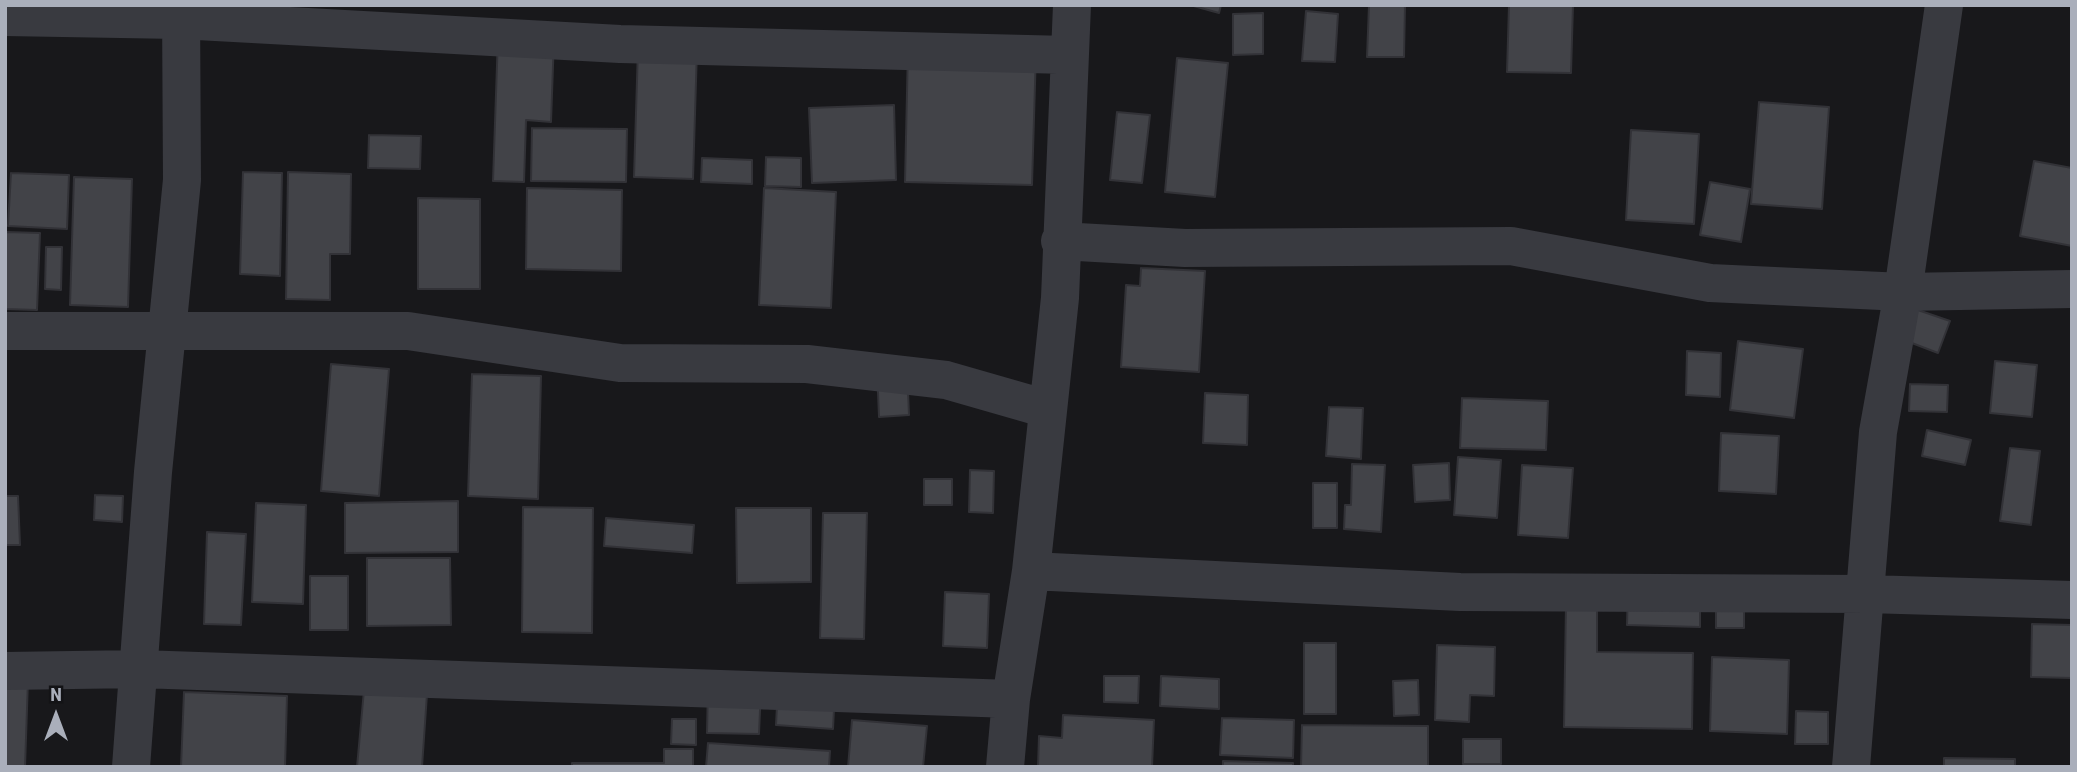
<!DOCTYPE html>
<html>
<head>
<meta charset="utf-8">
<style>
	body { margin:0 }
	#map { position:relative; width:2077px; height:772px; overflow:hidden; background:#18181b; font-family:"Roboto Condensed",sans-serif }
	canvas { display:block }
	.frame { position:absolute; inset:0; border:7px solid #aaafbb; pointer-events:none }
	.north { position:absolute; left:21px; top:681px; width:70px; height:70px; -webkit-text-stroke:5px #131316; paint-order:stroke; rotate:0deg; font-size:19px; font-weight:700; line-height:28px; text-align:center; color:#aaafbb }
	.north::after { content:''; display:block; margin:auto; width:24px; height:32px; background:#aaafbb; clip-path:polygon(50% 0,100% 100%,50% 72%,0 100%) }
</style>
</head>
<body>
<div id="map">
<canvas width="2077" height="772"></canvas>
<div class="frame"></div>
<div class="north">N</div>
</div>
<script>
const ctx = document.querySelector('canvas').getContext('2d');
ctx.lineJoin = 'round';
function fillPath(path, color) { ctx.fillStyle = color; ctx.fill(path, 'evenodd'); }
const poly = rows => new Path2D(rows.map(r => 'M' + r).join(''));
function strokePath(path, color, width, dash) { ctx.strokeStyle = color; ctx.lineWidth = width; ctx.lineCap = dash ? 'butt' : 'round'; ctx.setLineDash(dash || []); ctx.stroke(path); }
const building = poly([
	[1190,5,1221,5,1219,13,1190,5],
	[1369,5,1405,5,1404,57,1367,57,1369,5],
	[1509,5,1573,5,1571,73,1507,72,1509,5],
	[1306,11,1338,14,1335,62,1302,61,1306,11],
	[1263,13,1263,54,1233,55,1233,14,1263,13],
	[498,36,554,38,551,122,526,120,524,182,493,181,498,36],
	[638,48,697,49,693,179,634,177,638,48],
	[908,48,1036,51,1032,185,905,182,908,48],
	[1177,58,1228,63,1215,197,1165,192,1177,58],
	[1759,102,1829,107,1822,209,1751,204,1759,102],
	[894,105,896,180,812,183,809,108,894,105],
	[1117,112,1150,115,1142,183,1110,180,1117,112],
	[532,128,627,129,626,182,531,181,532,128],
	[1631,130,1699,134,1694,224,1626,220,1631,130],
	[369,135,421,136,420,169,368,168,369,135],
	[766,157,801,158,801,187,765,186,766,157],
	[702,158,752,160,752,184,701,182,702,158],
	[2034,161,2072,168,2072,246,2020,236,2034,161],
	[243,172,282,173,280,276,240,274,243,172],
	[288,172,351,174,350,254,330,254,330,300,286,299,288,172],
	[11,173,69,175,67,229,8,226,11,173],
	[74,177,132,179,128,307,70,305,74,177],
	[1710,182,1750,189,1741,242,1700,235,1710,182],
	[527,188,622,190,621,271,526,269,527,188],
	[764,188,836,192,831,308,759,305,764,188],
	[418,198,480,199,480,289,418,289,418,198],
	[6,232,40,233,37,310,5,309,6,232],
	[46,247,62,247,61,290,45,289,46,247],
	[1141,268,1205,271,1199,372,1121,367,1126,285,1140,286,1141,268],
	[1915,309,1950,321,1938,353,1904,340,1915,309],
	[1738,341,1803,349,1794,418,1730,410,1738,341],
	[1687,351,1721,353,1720,397,1686,395,1687,351],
	[1995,361,2037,365,2032,417,1990,413,1995,361],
	[331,364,389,369,379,496,321,491,331,364],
	[907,367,909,415,879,417,877,368,907,367],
	[472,374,541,376,538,499,468,496,472,374],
	[1910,384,1948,385,1947,412,1909,411,1910,384],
	[1205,393,1248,395,1247,445,1203,443,1205,393],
	[1462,398,1548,401,1546,450,1460,448,1462,398],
	[1329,407,1363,408,1361,459,1326,456,1329,407],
	[1927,430,1971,440,1965,465,1922,456,1927,430],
	[1721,433,1779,436,1776,494,1719,491,1721,433],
	[2010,448,2040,451,2031,525,2000,521,2010,448],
	[1458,457,1501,460,1497,518,1454,515,1458,457],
	[1449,463,1450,500,1415,502,1413,465,1449,463],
	[1352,464,1385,465,1381,532,1344,529,1345,505,1351,505,1352,464],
	[1522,465,1573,468,1568,538,1518,535,1522,465],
	[970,470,994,471,993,513,969,512,970,470],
	[924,479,952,479,952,505,924,505,924,479],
	[1313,483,1337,483,1337,528,1313,528,1313,483],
	[95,495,123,496,122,522,94,520,95,495],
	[5,496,18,496,20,545,5,545,5,496],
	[458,501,458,552,345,553,345,503,458,501],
	[256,503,306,505,303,604,252,602,256,503],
	[523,507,593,508,592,633,522,632,523,507],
	[736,508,811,508,811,582,737,583,736,508],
	[823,513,867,513,864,639,820,638,823,513],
	[606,518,694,525,692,553,604,546,606,518],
	[207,532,246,534,241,625,204,624,207,532],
	[367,558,450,558,451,625,367,626,367,558],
	[310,576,348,576,348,630,310,630,310,576],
	[1628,585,1700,587,1700,627,1627,625,1628,585],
	[945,592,989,594,987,648,943,646,945,592],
	[1566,604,1597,604,1597,652,1693,653,1692,729,1564,727,1566,604],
	[1716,604,1744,604,1744,628,1716,628,1716,604],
	[2032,624,2072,625,2072,678,2031,677,2032,624],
	[1304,643,1336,643,1336,714,1304,714,1304,643],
	[1437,645,1495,647,1494,696,1470,695,1469,722,1435,720,1437,645],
	[1712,657,1789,660,1787,734,1710,731,1712,657],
	[1104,676,1139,676,1138,703,1104,702,1104,676],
	[1161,676,1219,679,1219,709,1160,706,1161,676],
	[5,679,28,680,25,767,5,767,5,679],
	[1418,680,1419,715,1394,716,1393,681,1418,680],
	[708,685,761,687,759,734,707,733,708,685],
	[778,686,835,689,833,729,776,725,778,686],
	[364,690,427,694,422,767,357,767,364,690],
	[184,692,287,696,285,767,181,767,184,692],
	[1796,711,1828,712,1828,744,1795,744,1796,711],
	[1063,715,1154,720,1152,767,1038,767,1039,736,1062,738,1063,715],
	[1222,718,1294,720,1293,758,1220,755,1222,718],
	[672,719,696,719,696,745,671,744,672,719],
	[852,720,927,726,923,767,848,767,852,720],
	[1302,725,1428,726,1428,767,1301,767,1302,725],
	[1463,739,1501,739,1501,764,1463,764,1463,739],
	[708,743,830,751,829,767,706,767,708,743],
	[664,749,693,749,693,767,572,767,572,763,664,763,664,749],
	[1944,758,2015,759,2015,767,1944,767,1944,758],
	[1223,761,1293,763,1293,767,1223,767,1223,761]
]);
fillPath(building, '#424348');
strokePath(building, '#323237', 2);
strokePath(poly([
	[5,17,179,20,620,44,1068,55],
	[1060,241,1185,248,1511,246,1710,283,1903,292,2072,289],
	[5,331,408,331,620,363,807,364,946,380,1047,409],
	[1031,571,1460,592,1867,594,2072,600],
	[5,671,140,669,1011,699],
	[131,767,153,472,182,180,181,5],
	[1005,767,1011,699,1031,571,1060,298,1072,5],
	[1851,767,1878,432,1903,292,1944,5]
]), '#393a40', 38);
</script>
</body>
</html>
